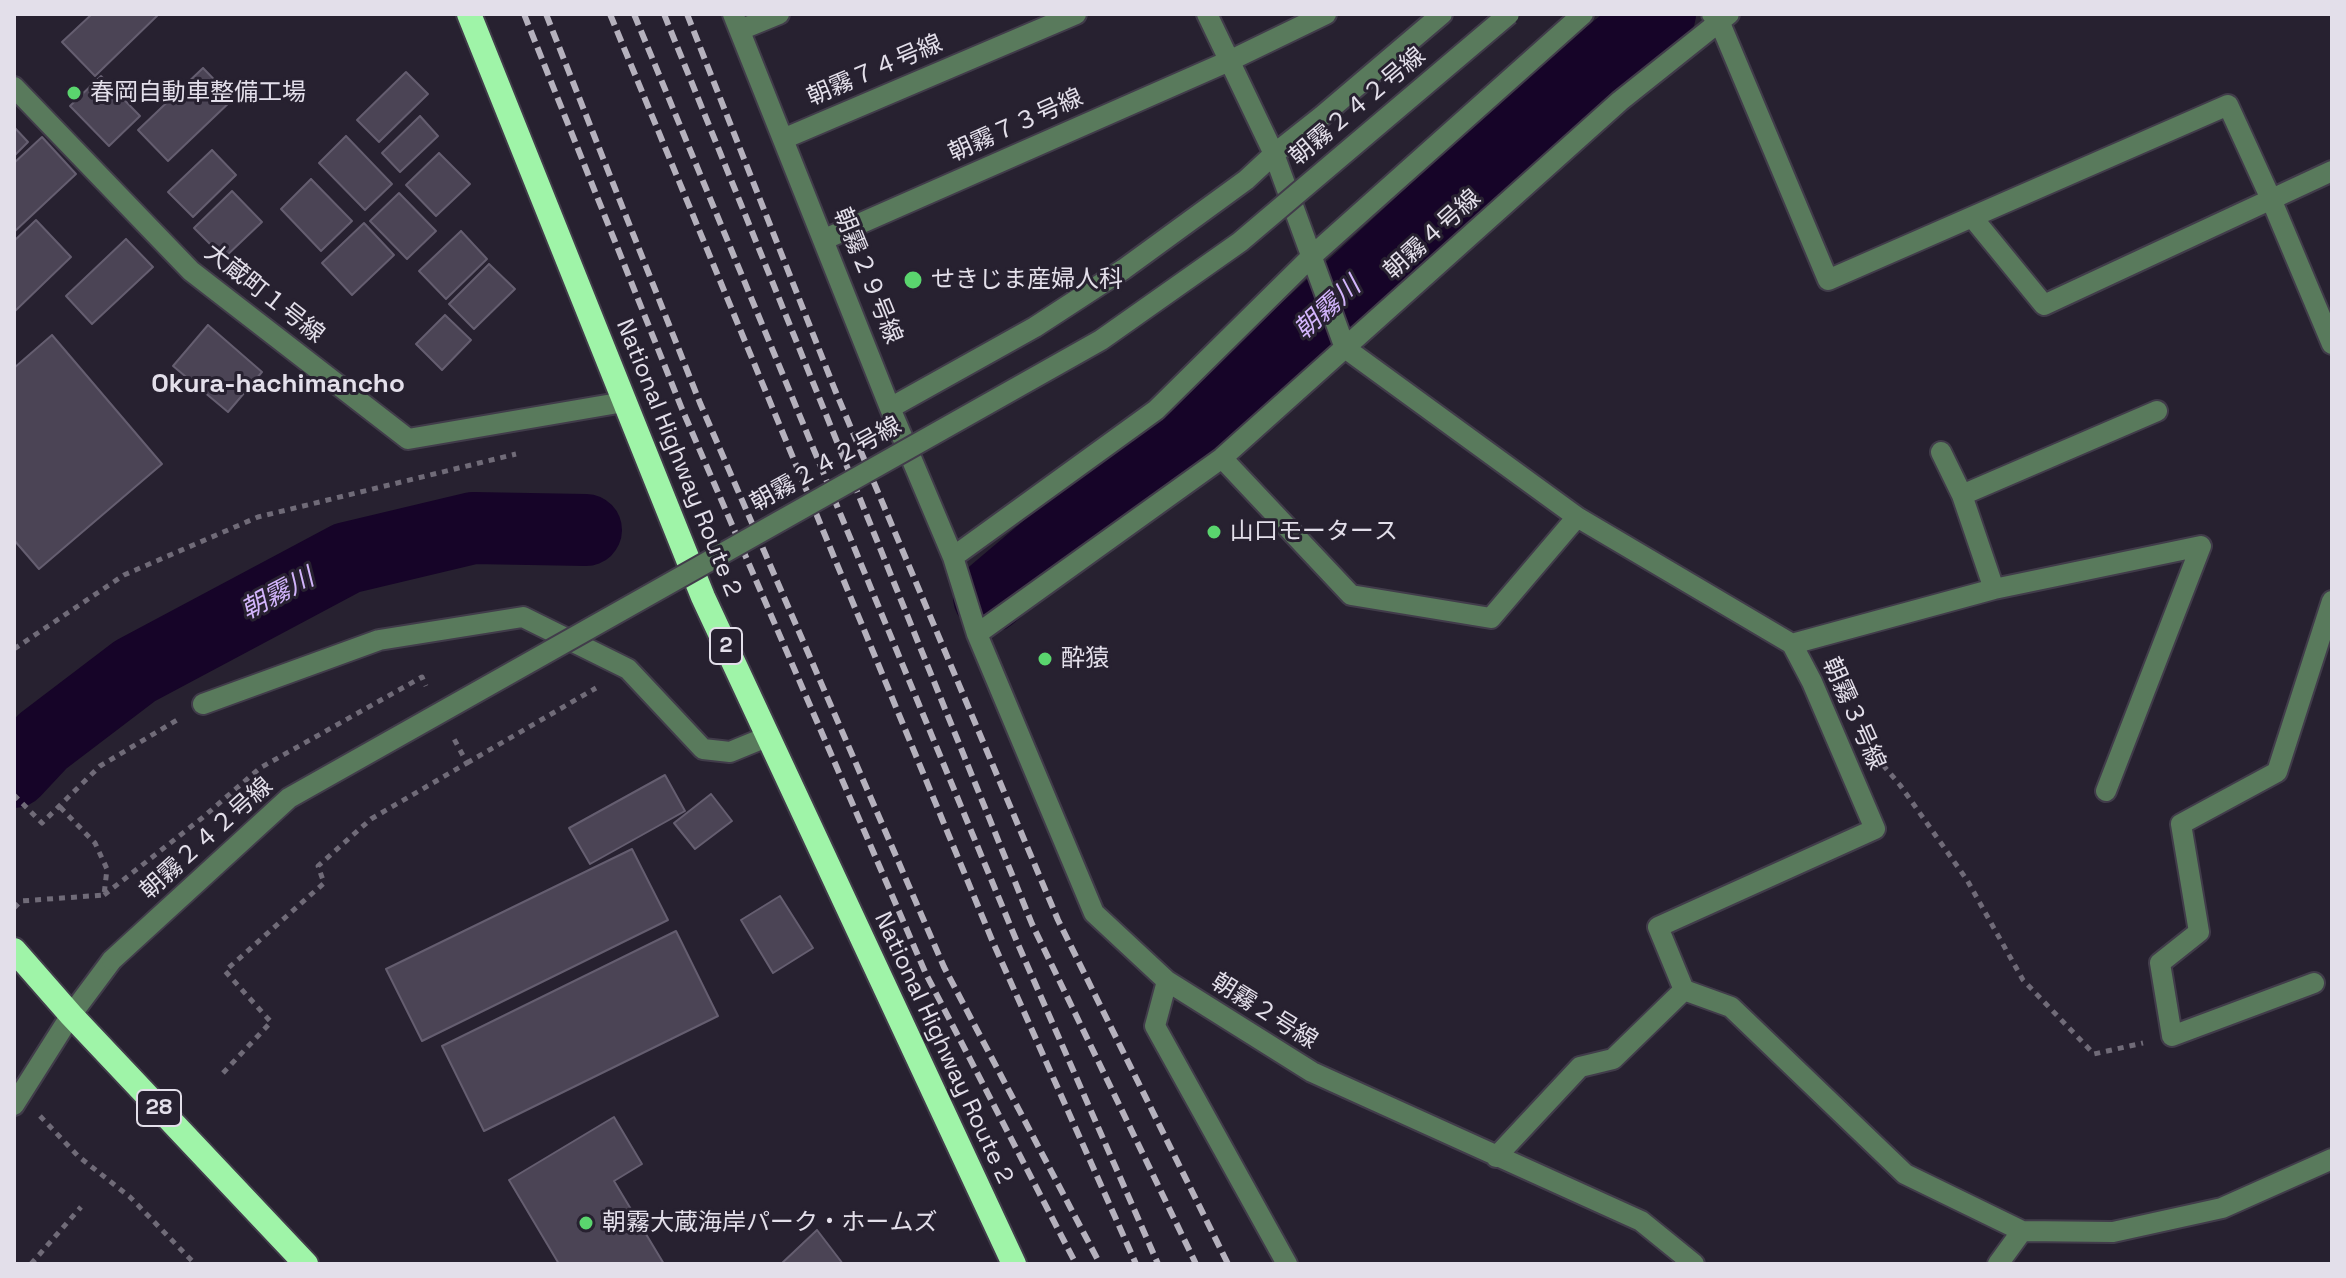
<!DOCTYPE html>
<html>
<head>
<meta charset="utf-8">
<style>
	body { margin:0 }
	#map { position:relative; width:2346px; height:1278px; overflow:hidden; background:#272130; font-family:"Space Grotesk",sans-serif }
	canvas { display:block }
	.frame { position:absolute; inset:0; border:16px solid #e3dfea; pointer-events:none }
</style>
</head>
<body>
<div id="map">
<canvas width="2346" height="1278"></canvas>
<div class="frame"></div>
</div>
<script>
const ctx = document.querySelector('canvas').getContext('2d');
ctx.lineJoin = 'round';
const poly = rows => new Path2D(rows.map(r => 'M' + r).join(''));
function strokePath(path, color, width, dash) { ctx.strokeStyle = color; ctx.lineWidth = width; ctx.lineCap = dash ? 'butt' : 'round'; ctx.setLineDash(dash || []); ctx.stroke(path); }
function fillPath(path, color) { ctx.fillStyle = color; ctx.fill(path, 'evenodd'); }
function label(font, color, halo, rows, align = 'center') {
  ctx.font = font + ' "Space Grotesk","Noto Sans JP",sans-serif'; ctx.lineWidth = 6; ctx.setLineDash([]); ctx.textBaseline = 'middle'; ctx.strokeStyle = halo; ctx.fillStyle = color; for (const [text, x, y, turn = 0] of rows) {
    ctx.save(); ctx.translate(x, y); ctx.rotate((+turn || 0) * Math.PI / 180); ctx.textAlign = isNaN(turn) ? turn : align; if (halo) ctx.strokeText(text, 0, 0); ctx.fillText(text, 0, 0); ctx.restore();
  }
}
strokePath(poly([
	[989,597,1304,331,1570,86,1660,14],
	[14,772,43,741,135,671,347,558,473,528,586,530]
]), '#160428', 72);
const building = poly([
	[92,14,159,14,95,76,62,42,92,14],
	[203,68,233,99,168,161,138,130,203,68],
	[406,72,428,94,379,142,357,120,406,72],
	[101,76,140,116,109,146,70,106,101,76],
	[420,116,438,136,400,172,382,153,420,116],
	[14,127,28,142,14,156,14,127],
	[346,136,392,184,365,210,319,163,346,136],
	[42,137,76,174,14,232,14,163,42,137],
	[212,150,236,175,193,217,168,192,212,150],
	[439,153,470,184,436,216,406,185,439,153],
	[311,179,352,221,321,251,281,209,311,179],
	[232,191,262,222,224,258,194,228,232,191],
	[399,193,436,231,407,259,370,221,399,193],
	[36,220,71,257,14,312,14,241,36,220],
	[364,223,394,255,352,295,322,263,364,223],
	[461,231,487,259,446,299,419,271,461,231],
	[126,239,153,267,92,324,66,296,126,239],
	[489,264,515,289,474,329,449,304,489,264],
	[445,315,471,340,442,370,416,344,445,315],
	[208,325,262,372,228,412,173,366,208,325],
	[52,335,162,464,39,569,14,540,14,368,52,335],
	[665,775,685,811,590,864,569,828,665,775],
	[711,794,732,821,695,849,674,823,711,794],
	[632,849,668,920,422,1041,386,969,632,849],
	[780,896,813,948,773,973,741,920,780,896],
	[676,931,718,1016,484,1131,442,1046,676,931],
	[614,1117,642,1164,614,1181,664,1264,559,1264,509,1180,614,1117],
	[817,1230,843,1264,781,1264,817,1230]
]);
fillPath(building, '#4b4455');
strokePath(building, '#655e70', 2);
const minor = poly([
	[733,14,890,408,953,557,977,634,1094,913,1167,981,1312,1072,1641,1221,1694,1264],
	[1207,14,1274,154,1345,348,1577,517,1792,644,1812,682,1875,829,1658,927,1684,990,1613,1059,1580,1067,1496,1157],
	[1712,14,1720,23,1828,280,2228,105,2271,199,2332,344],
	[740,30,779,14],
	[14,87,191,271,408,439,624,402],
	[783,139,1076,14],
	[1972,217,2044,305,2332,171],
	[825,239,1229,61,1326,14],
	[890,408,1035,327,1124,269,1246,180,1274,154,1322,116,1442,14],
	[1941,452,1962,495],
	[1222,458,1351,595,1491,618,1577,517],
	[953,557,1156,410,1313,255,1583,14],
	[1994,589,2201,546,2106,791],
	[977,634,1222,458,1620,101,1729,14],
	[1792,644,1994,589,1962,495,2157,411],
	[203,704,379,640,523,617,628,669,703,749,730,752,769,736],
	[1167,981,1155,1026,1287,1264],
	[2314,983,2172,1036,2160,963,2199,932,2181,824,2277,772,2332,601],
	[1684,990,1731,1007,1905,1174,2022,1231,1998,1264],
	[14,1105,71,1015,112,960],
	[2022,1231,2113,1232,2222,1208,2332,1159]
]);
const highway = poly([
	[469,14,703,597,1014,1264],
	[14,950,71,1015,306,1264]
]);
strokePath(minor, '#413c4a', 24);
strokePath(highway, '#413c4a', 28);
strokePath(poly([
	[14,649,124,575,258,517,516,454],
	[467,763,596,688],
	[1883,765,1900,785,1967,880,2023,980,2094,1054,2143,1043],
	[14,795,42,823,100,766,177,720],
	[104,895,202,818,260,768,422,677,426,686],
	[14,908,21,901,104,895,107,869,95,843,59,806],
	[223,1073,271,1022,225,971,324,883,318,866,371,819,467,763,453,737],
	[40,1116,78,1156,130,1197,195,1264],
	[31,1264,81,1207]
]), '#706b78', 5, [6, 6]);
strokePath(minor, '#597a5c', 20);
strokePath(highway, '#9ff4a8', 24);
strokePath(poly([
	[524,14,682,409,926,974,1076,1264],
	[546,14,700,403,944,967,1100,1264],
	[610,14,992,940,1136,1264],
	[634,14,1017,942,1158,1264],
	[664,14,1032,924,1196,1264],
	[687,14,835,390,1058,920,1228,1264]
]), '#b5b1bd', 6, [12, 6]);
const minorBridge = poly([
	[112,960,289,798,1101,340,1240,242,1509,14]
]);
strokePath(minorBridge, '#413c4a', 24, []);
strokePath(minorBridge, '#597a5c', 20);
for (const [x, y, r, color] of [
	[74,93,8,"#5ad56e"],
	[913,280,10,"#5ad56e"],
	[1214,532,8,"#5ad56e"],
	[1045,659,8,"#5ad56e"],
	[586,1223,8,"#5ad56e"]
]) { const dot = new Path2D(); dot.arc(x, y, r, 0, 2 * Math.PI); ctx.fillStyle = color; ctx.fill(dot); strokePath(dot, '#272130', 3); }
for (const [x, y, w] of [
	[726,646,32],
	[159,1108,44]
]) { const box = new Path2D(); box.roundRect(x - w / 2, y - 18, w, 36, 6); ctx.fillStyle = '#272130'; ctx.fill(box); strokePath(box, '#e3dfea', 2); }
label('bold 22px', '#e3dfea', null, [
	["2",726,646],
	["28",159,1108]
]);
label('24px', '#e3dfea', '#272130', [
	["朝霧７４号線",875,71,-23],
	["朝霧２４２号線",1358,107,-40],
	["朝霧７３号線",1016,126,-24],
	["朝霧４号線",1433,235,-42],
	["朝霧２９号線",867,276,68],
	["大蔵町１号線",264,294,38],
	["National Highway Route 2",678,458,68],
	["朝霧２４２号線",826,465,-29],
	["朝霧３号線",1853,714,66],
	["朝霧２４２号線",207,839,-42],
	["朝霧２号線",1264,1012,32],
	["National Highway Route 2",943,1048,65]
]);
label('24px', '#e3dfea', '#272130', [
	["春岡自動車整備工場",90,93],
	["せきじま産婦人科",931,280],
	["山口モータース",1230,532],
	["酔猿",1061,659],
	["朝霧大蔵海岸パーク・ホームズ",602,1223]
], 'left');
label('italic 26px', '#d3b5fc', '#272130', [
	["朝霧川",1328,309,-42],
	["朝霧川",278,595,-28]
]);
label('bold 26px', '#e3dfea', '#272130', [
	["Okura-hachimancho",278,385]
]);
</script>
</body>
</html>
